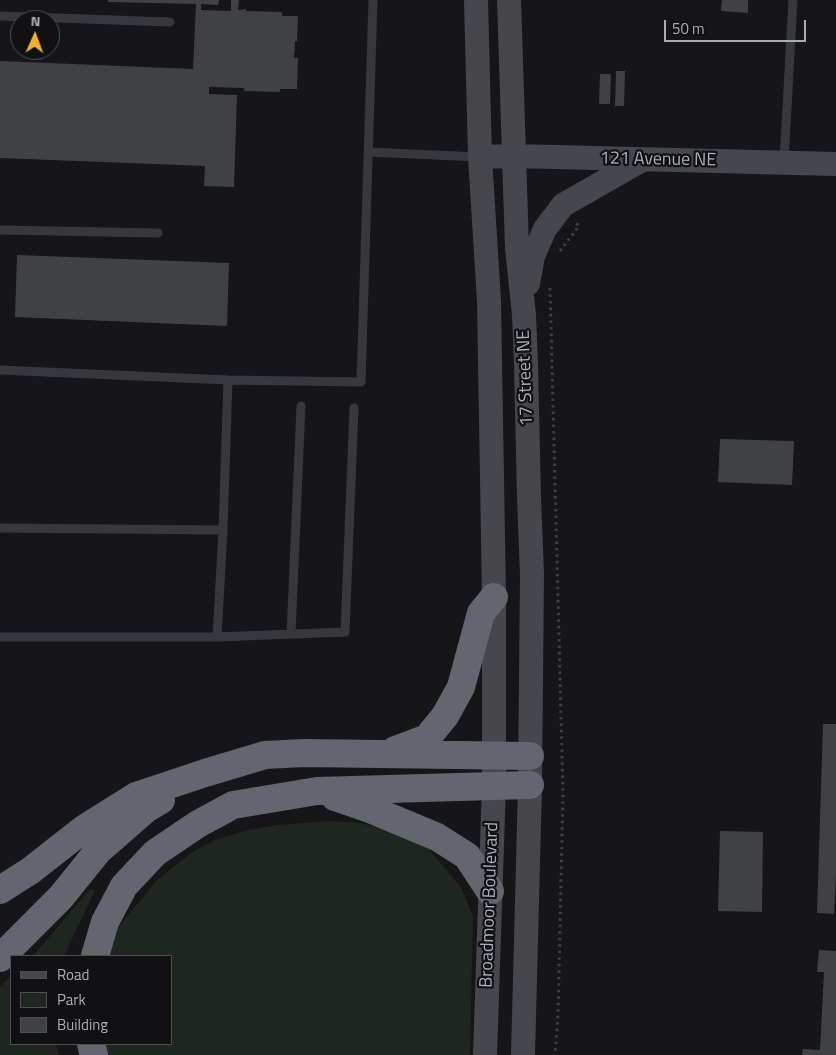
<!DOCTYPE html>
<html>
<head>
<meta charset="utf-8">
<style>
	body { margin:0 }
	#map { position:relative; width:836px; height:1055px; overflow:hidden; background:#161618; font-family:"Titillium Web",sans-serif }
	canvas { display:block }
	.legend { position:absolute; left:10px; top:955px; width:162px; height:90px; box-sizing:border-box; background:#111113; border:1px solid #4d4f55; margin:0; padding:6px 9px; list-style:none; font-size:15px; color:#a8adb8 }
	.legend li { display:flex; align-items:center; gap:10px; height:25px }
	.legend b { width:25px; border:1px solid #4d4f55 }
	.north { position:absolute; left:10px; top:10px; width:50px; height:50px; box-sizing:border-box; background:#111113; border:1px solid #4d4f55; border-radius:50%; rotate:2deg; font-size:14px; font-weight:700; line-height:20px; text-align:center; color:#a8adb8 }
	.north::after { content:''; display:block; margin:auto; width:18px; height:22px; background:#f2b134; clip-path:polygon(50% 0,100% 100%,50% 72%,0 100%) }
	.scale { position:absolute; left:664px; top:20px; width:142px; height:22px; box-sizing:border-box; border:2px solid #a8adb8; border-top:0; padding-left:6px; font-size:15px; line-height:18px; white-space:nowrap; color:#a8adb8; -webkit-text-stroke:4px #111113; paint-order:stroke }
</style>
</head>
<body>
<div id="map">
<canvas width="836" height="1055"></canvas>
<ul class="legend">
<li><b style="height:6px;background:#45474d"></b>Road</li>
<li><b style="height:14px;background:#1e261f"></b>Park</li>
<li><b style="height:14px;background:#404145"></b>Building</li>
</ul>
<div class="north">N</div>
<div class="scale">50 m</div>
</div>
<script>
const ctx = document.querySelector('canvas').getContext('2d');
ctx.lineJoin = 'round';
function fillPath(path, color) { ctx.fillStyle = color; ctx.fill(path, 'evenodd'); }
const poly = rows => new Path2D(rows.map(r => 'M' + r).join(''));
function strokePath(path, color, width, dash) { ctx.strokeStyle = color; ctx.lineWidth = width; ctx.lineCap = dash ? 'butt' : 'round'; ctx.setLineDash(dash || []); ctx.stroke(path); }
function label(font, color, halo, rows, align = 'center') {
  ctx.font = font + ' "Titillium Web",sans-serif'; ctx.lineWidth = 4.5; ctx.setLineDash([]); ctx.textBaseline = 'middle'; ctx.strokeStyle = halo; ctx.fillStyle = color; for (const [text, x, y, turn = 0] of rows) {
    ctx.save(); ctx.translate(x, y); ctx.rotate((+turn || 0) * Math.PI / 180); ctx.textAlign = isNaN(turn) ? turn : align; if (halo) ctx.strokeText(text, 0, 0); ctx.fillText(text, 0, 0); ctx.restore();
  }
}
fillPath(poly([
	[330,821,360,823,396,832,424,844,461,887,473,917,470,1055,103,1055,100,1044,171,1044,171,956,103,956,113,934,157,880,192,852,215,840,244,831,277,825],
	[89,890,95,890,64,956,33,956],
	[11,976,11,1044,56,1044,59,1055,0,1055,0,986]
]), '#1e261f');
fillPath(poly([
	[108,0,219,0,218,5,201,4,201,10,231,11,231,0,239,0,238,10,246,9,246,11,282,12,282,16,298,16,297,41,295,41,294,58,298,58,297,89,280,89,280,92,244,91,244,88,209,87,209,94,237,95,234,187,204,186,205,166,0,158,0,61,193,69,196,4,108,2],
	[722,0,748,0,748,13,721,11],
	[616,71,625,71,624,106,615,106],
	[600,74,611,74,610,104,599,104],
	[17,255,229,263,227,326,15,317],
	[720,439,794,441,792,485,718,482],
	[823,724,836,724,836,874,834,914,817,913],
	[720,831,763,832,762,912,718,911],
	[819,950,836,951,836,1055,802,1055,803,1049,820,1050,824,972,817,972]
]), '#404145');
strokePath(poly([
	[560,251,579,226,575,222],
	[550,288,563,793,558,1016,555,1055]
]), '#3d3f44', 3, [2.5, 4]);
strokePath(poly([
	[0,16,170,22],
	[369,152,478,157],
	[784,162,793,0],
	[0,230,158,233],
	[0,370,228,380,361,382,373,0],
	[0,528,223,530,228,380],
	[291,634,301,406],
	[0,637,217,637,223,530],
	[217,637,345,632,354,408]
]), '#37383d', 9);
strokePath(poly([
	[476,0,480,157,489,301,494,597,494,785,485,1055],
	[509,0,517,248,524,315,526,364,529,497,532,574,530,785,523,1055],
	[480,157,515,156,836,164],
	[528,284,533,256,545,229,563,205,642,160]
]), '#45474d', 24);
strokePath(poly([
	[395,750,427,738,445,716,461,687,481,613,494,597],
	[335,797,370,809,437,837,467,856,490,891],
	[0,890,30,871,85,828,136,796,205,773,265,755,304,753,530,756],
	[95,956,105,922,124,886,155,853,198,824,233,805,317,791,530,785],
	[0,958,61,897,98,851,146,809,161,800],
	[91,1044,94,1055]
]), '#63666e', 28);
label('18px', '#a8adb8', '#111113', [
	["121 Avenue NE",658,160,1],
	["17 Street NE",526,378,-92],
	["Broadmoor Boulevard",490,905,-88]
]);
</script>
</body>
</html>
